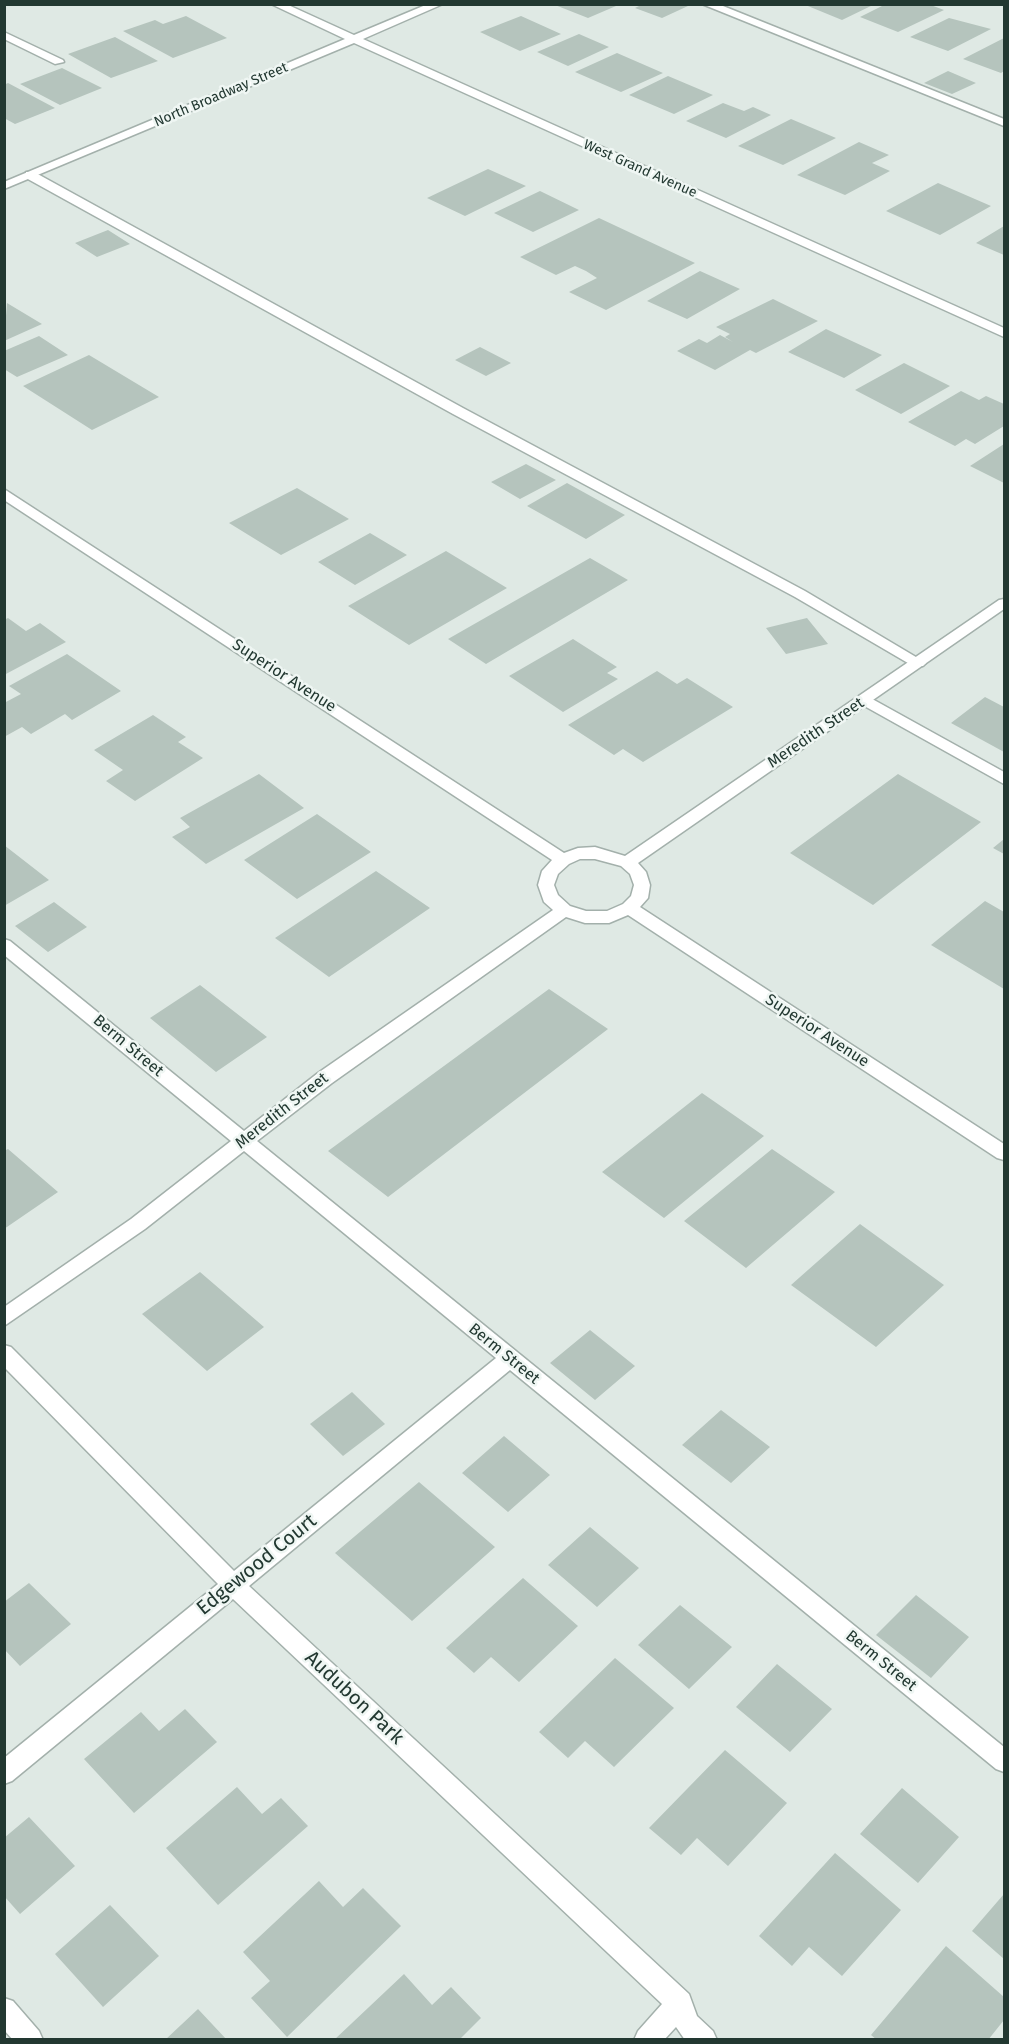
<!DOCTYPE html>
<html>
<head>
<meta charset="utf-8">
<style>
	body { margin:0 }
	#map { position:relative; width:1009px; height:2044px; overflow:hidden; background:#dfe9e4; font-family:"Fira Sans",sans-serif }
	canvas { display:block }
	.frame { position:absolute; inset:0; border:6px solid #223831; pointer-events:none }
</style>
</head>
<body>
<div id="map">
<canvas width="1009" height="2044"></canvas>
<div class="frame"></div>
</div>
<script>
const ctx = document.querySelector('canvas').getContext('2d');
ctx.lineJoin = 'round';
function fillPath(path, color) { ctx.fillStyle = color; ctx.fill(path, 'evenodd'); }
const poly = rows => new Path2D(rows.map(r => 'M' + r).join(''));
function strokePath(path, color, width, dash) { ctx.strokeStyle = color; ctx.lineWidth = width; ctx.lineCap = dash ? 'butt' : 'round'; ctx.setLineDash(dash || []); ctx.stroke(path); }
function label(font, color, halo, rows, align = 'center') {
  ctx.font = font + ' "Fira Sans",sans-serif'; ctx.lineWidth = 5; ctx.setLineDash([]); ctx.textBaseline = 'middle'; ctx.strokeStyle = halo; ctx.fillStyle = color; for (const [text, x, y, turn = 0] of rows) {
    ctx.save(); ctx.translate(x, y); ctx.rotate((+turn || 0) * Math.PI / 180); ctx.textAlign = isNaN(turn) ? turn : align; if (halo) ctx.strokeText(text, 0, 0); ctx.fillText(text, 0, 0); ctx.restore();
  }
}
fillPath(poly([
	[612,4,616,6,588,18,555,5],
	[643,4,684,4,688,6,662,18,635,8],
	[803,4,875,4,842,20],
	[886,4,928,4,944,10,898,32,860,17],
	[186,16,227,38,173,58,123,31,155,20,163,24],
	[521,16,561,34,520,51,480,32],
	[949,18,991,29,948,51,910,37],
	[579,34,609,47,568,66,537,52],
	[115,37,158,61,111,78,68,54],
	[1004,38,1004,71,1001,73,963,59],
	[617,53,663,73,621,92,575,72],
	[62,68,102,88,60,105,20,84],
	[948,71,976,83,952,94,924,83],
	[668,76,713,95,674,114,629,95],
	[8,83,55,108,15,124,4,118,4,85],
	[723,103,744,111,753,107,771,115,726,138,686,121],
	[791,119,836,138,783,165,738,146],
	[859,142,889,155,872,163,890,171,845,195,797,175],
	[488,169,526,186,465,216,427,198],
	[938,183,991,206,940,235,886,211],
	[540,191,579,210,533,232,494,213],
	[599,218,695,263,606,310,569,292,597,278,586,271,575,266,556,275,520,257],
	[1004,226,1004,255,976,243],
	[108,230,130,244,97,257,75,243],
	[700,271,740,289,687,319,647,301],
	[773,299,818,321,756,353,750,350,715,370,677,351,699,339,707,343,720,335,733,342,725,337,730,334,716,327],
	[7,303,42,324,4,341],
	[826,329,882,355,844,378,788,352],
	[39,336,68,355,17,377,4,369,4,351],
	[480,347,511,363,486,376,455,360],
	[89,355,159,397,92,430,23,386],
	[904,363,950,386,901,414,855,390],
	[961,391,979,400,986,396,1004,404,1004,426,975,444,966,439,955,446,908,422],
	[1004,444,1004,483,970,466],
	[526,464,556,480,520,499,491,482],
	[567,483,625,515,586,539,527,506],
	[297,488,349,519,281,555,229,523],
	[370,533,407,555,355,585,318,562],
	[446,551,507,588,409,645,348,606],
	[590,558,628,580,486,664,448,639],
	[8,618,26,631,40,623,66,642,4,675,4,620],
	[807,618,828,644,786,654,766,628],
	[573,639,617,667,607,673,618,679,563,712,509,676],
	[67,654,121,691,72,720,65,714,31,734,22,727,4,737,4,703,21,694,9,686],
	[657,671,677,684,687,678,733,707,643,762,623,749,614,755,568,725],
	[985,697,1004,707,1004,752,951,723],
	[153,715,186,737,178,742,203,758,135,801,106,781,123,770,94,750],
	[259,774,304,808,206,864,172,837,190,827,180,818],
	[898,774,981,822,873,905,790,853],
	[317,814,371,852,297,899,244,860],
	[1004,839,1004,854,993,848],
	[4,845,49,880,4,906],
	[376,871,430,908,329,977,275,938],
	[985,901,1004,912,1004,989,931,945],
	[54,902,87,927,48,952,15,926],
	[200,985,267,1037,216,1072,150,1018],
	[549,989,608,1029,388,1197,328,1151],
	[702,1093,764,1136,664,1218,602,1172],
	[8,1149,58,1192,4,1229,4,1151],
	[772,1149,835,1192,746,1268,684,1221],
	[860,1224,944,1285,876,1347,791,1285],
	[200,1272,264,1327,207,1371,142,1314],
	[590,1330,635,1366,595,1400,550,1363],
	[352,1392,385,1424,343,1456,310,1424],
	[721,1410,770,1447,731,1483,682,1445],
	[504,1436,550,1475,508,1512,462,1473],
	[419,1482,495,1547,412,1621,335,1553],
	[590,1527,639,1568,597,1607,548,1565],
	[523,1578,578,1626,519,1682,491,1657,474,1673,446,1648],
	[29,1583,71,1624,20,1666,4,1649,4,1602],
	[916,1595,969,1637,931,1678,876,1635],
	[680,1605,732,1647,689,1689,638,1645],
	[615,1658,674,1708,614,1767,585,1741,568,1758,539,1732],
	[777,1664,832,1709,790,1752,736,1707],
	[185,1709,217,1742,134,1813,84,1759,141,1712,159,1731],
	[725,1750,787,1803,728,1866,697,1838,681,1855,649,1828],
	[237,1787,262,1814,281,1798,308,1826,218,1905,166,1848],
	[902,1788,959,1837,918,1883,860,1834],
	[29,1817,75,1866,20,1914,4,1896,4,1838],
	[835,1853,901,1910,842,1976,809,1947,792,1966,759,1936],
	[319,1881,343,1907,363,1888,401,1926,287,2037,251,1998,270,1981,243,1952],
	[1004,1894,1004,1959,972,1931],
	[110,1905,159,1956,103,2007,55,1954],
	[946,1946,1004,1997,1004,2020,988,2040,877,2040,871,2035],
	[404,1974,432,2005,451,1987,481,2018,459,2040,334,2040],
	[198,2009,227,2040,165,2040]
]), '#b5c4bd');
const service = poly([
	[702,4,718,4,1004,119,1004,126,702,4],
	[4,32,63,60,64,62,55,64,4,39,4,32],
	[26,172,34,172,463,408,805,591,926,663,923,666,913,666,795,597,453,414,26,178,26,172],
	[865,695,1004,772,1004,784,859,703,857,700,865,695]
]);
const minor = poly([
	[4,489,564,853,578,848,595,847,625,856,999,600,1004,599,1004,609,638,863,646,872,650,885,648,898,640,907,1004,1144,1004,1160,997,1158,628,915,609,923,585,923,566,917,332,1083,257,1141,1004,1747,1004,1772,996,1769,510,1370,249,1586,689,1994,697,2016,713,2031,717,2040,685,2040,676,2027,664,2040,634,2040,638,2031,662,2004,233,1599,12,1781,4,1784,4,1758,218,1584,4,1367,4,1345,11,1347,234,1571,496,1358,244,1151,145,1229,4,1326,4,1307,131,1219,231,1141,4,955,4,939,10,941,244,1131,318,1073,553,910,544,902,538,885,542,871,552,860,4,500,4,489],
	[580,859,595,859,621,866,630,874,634,885,631,896,623,904,607,911,586,911,570,906,558,895,554,885,558,874,569,864,580,859],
	[4,1998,13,2001,39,2031,43,2040,13,2040,4,2030,4,1998]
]);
const tertiary = poly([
	[271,4,286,4,354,35,428,4,443,4,363,39,1004,328,1004,337,354,43,4,189,4,182,345,39,271,4]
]);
strokePath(service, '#a3b0ab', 3);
strokePath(minor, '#a3b0ab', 3);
strokePath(tertiary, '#a3b0ab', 3);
fillPath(service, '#fff');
fillPath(minor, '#fff');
fillPath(tertiary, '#fff');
label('14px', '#223831', '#eff6f3', [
	["North Broadway Street",221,95,-23],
	["West Grand Avenue",640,169,24]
]);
label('16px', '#223831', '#eff6f3', [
	["Superior Avenue",284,676,33],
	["Meredith Street",816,733,-34],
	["Superior Avenue",817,1031,33],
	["Berm Street",128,1046,40],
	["Meredith Street",282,1111,-38],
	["Berm Street",504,1354,39],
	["Berm Street",881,1661,39]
]);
label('20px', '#223831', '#eff6f3', [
	["Edgewood Court",257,1565,-39],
	["Audubon Park",354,1698,43]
]);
</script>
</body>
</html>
